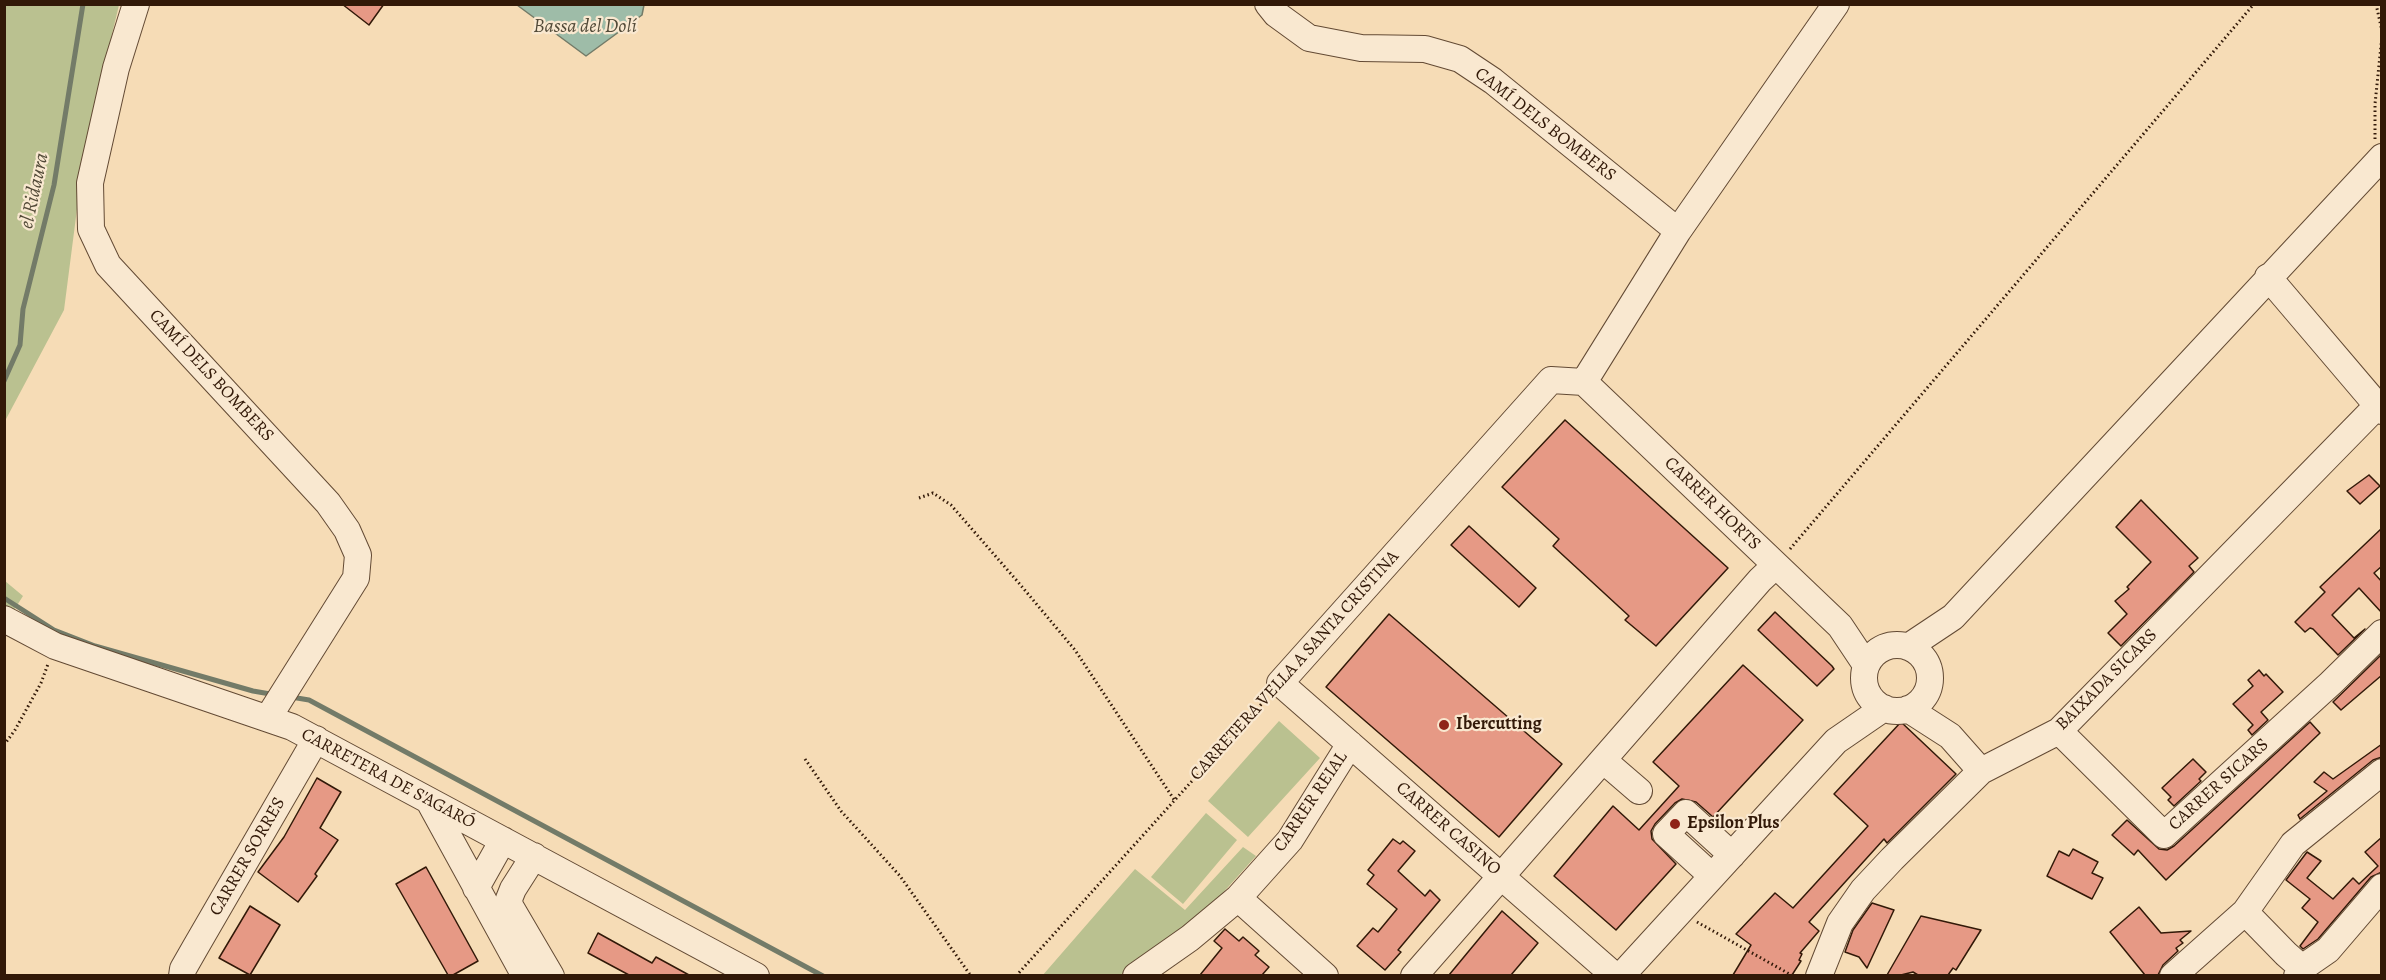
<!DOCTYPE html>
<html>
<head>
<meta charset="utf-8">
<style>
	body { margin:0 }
	#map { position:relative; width:2386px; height:980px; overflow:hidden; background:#f6dcb6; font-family:Alegreya,serif }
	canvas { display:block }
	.frame { position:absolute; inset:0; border:6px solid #321908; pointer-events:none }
</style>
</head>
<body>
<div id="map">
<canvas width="2386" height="980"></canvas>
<div class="frame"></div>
</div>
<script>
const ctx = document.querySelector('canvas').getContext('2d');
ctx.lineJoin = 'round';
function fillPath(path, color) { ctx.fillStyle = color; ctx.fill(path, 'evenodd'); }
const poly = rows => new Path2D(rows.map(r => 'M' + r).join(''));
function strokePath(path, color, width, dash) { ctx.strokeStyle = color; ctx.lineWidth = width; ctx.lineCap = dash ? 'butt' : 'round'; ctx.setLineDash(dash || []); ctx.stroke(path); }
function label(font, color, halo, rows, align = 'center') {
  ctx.font = font + ' Alegreya,serif'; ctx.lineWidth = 4.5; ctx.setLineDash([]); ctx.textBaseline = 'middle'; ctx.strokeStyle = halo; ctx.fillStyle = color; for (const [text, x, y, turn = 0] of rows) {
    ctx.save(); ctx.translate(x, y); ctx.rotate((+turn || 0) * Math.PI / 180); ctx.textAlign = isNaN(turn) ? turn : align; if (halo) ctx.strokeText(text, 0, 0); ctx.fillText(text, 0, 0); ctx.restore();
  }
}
fillPath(poly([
	[5,5,119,5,85,147,64,310,5,421],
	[5,581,23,596,5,624],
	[1279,721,1320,758,1248,837,1208,801],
	[1206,813,1237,840,1183,904,1151,877],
	[1243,847,1256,856,1220,896,1177,934,1120,975,1042,976,1135,869,1185,910]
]), '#bac190');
const water = poly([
	[517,5,644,5,642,15,586,56,517,5]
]);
fillPath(water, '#9ebca8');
strokePath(water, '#737b68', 1.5);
strokePath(poly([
	[4,381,20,345,23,309,54,185,83,4],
	[4,598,54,630,95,646,253,691,276,695],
	[291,697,309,700,823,976]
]), '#737b68', 5);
const building = poly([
	[342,4,384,4,369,25,342,4],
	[1565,420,1728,568,1656,646,1625,620,1629,616,1553,546,1559,539,1502,487,1565,420],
	[2369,475,2380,486,2360,504,2347,491,2369,475],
	[2141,500,2198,558,2189,566,2194,572,2121,646,2108,633,2127,614,2115,601,2129,589,2127,587,2151,562,2116,527,2141,500],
	[1469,526,1536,588,1519,607,1451,545,1469,526],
	[2382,528,2382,566,2374,573,2382,582,2382,613,2359,588,2332,615,2354,638,2365,629,2338,655,2313,629,2310,628,2305,632,2295,622,2325,592,2320,587,2382,528],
	[1775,612,1832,666,1834,669,1817,686,1758,630,1775,612],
	[1389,614,1562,764,1499,837,1326,687,1389,614],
	[2382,654,2382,675,2341,710,2333,702,2382,654],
	[1743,665,1803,720,1713,817,1696,802,1682,799,1675,803,1655,824,1651,831,1652,839,1676,864,1616,930,1554,876,1613,806,1639,830,1679,786,1653,762,1743,665],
	[2259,670,2264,676,2266,674,2283,692,2261,712,2268,720,2252,735,2248,730,2253,725,2233,704,2253,686,2248,680,2259,670],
	[1901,722,1956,774,1887,843,1884,839,1809,922,1819,931,1800,953,1802,954,1799,960,1801,961,1792,975,1733,975,1751,945,1736,934,1775,893,1793,908,1868,826,1834,794,1901,722],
	[2310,722,2320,733,2166,880,2138,850,2134,855,2112,835,2127,820,2159,849,2167,850,2174,846,2310,722],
	[2382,744,2382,757,2373,760,2300,819,2298,815,2327,791,2314,782,2324,772,2333,779,2382,744],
	[2193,759,2206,772,2199,779,2201,781,2174,806,2168,800,2171,797,2162,788,2193,759],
	[317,778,341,792,320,828,338,840,315,874,317,876,298,902,258,872,284,837,317,778],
	[2382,837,2382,872,2371,877,2318,939,2303,949,2300,946,2318,922,2302,908,2310,899,2286,880,2307,852,2321,861,2307,878,2333,899,2353,878,2359,884,2378,866,2365,852,2382,837],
	[1393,839,1400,844,1403,841,1415,851,1398,871,1425,896,1430,890,1440,900,1398,950,1401,952,1385,970,1357,946,1373,928,1378,932,1397,909,1367,884,1374,875,1368,870,1393,839],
	[2073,849,2098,862,2092,873,2103,878,2092,899,2047,876,2059,851,2069,856,2073,849],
	[426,867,478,961,453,975,448,975,396,884,426,867],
	[1872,903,1894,910,1867,968,1859,957,1845,952,1853,930,1872,903],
	[250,906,280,925,250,975,219,958,250,906],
	[2139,907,2161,933,2191,931,2180,940,2183,943,2176,948,2178,951,2163,965,2158,975,2145,975,2110,932,2139,907],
	[1502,911,1538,943,1511,975,1449,975,1502,911],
	[1921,916,1981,930,1956,970,1953,968,1948,975,1918,975,1913,972,1901,975,1887,975,1921,916],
	[1225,929,1239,941,1243,937,1259,951,1255,955,1269,967,1262,975,1200,975,1222,948,1214,941,1225,929],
	[598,933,652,963,656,957,689,975,629,975,588,953,598,933]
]);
fillPath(building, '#e69985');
strokePath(building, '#321908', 1.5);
const minor = poly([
	[136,4,116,68,90,183,91,229,108,265,328,503,347,530,358,555,356,578,268,718],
	[1268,4,1276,14,1309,38,1361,48,1425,49,1460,59,1493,81,1678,231],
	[2268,277,2382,411],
	[1584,382,1551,380,1280,683,1615,976],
	[1584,382,1678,231,1836,4],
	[1584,382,1840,626,1866,665],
	[4,619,55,646,292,727,756,976],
	'1864 678a33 33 0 1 1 66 0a33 33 0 1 1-66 0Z',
	[1908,647,1953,617,2382,157],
	[1908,709,1950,736,1981,771],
	[2059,731,2164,835,2331,683,2382,633],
	[1603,760,1639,791],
	[429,801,525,976],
	[1712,876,1666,834,1686,813,1732,855],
	[476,888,503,840],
	[1238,898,1325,976],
	[509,899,510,906,551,976],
	[509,899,513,889,534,856],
	[2245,912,2286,954,2302,968],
	[182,976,183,969,195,948,316,739],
	[1136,976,1190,938,1238,898,1290,840,1350,744],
	[1414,976,1760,580,1776,565],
	[1621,976,1836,741,1884,708],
	[1819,976,1840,923,1863,890,1892,859,1981,771,2059,731,2377,406],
	[2173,976,2245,912,2293,844,2382,772],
	[2297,976,2302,968,2328,950,2382,887]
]);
strokePath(minor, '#634a34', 28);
strokePath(poly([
	[2376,4,2382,31],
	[2375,139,2375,104,2382,36],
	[919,498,933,493,951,505,1018,582,1075,650,1175,801],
	[1790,549,2254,4],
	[4,745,15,730,41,683,48,664],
	[805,759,841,811,900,876,971,976],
	[1697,922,1793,976],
	[1016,976,1266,699]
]), '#321908', 3, [1.5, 3]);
strokePath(minor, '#f9e8d0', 26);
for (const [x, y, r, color] of [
	[1444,725,6,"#8f2418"],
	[1675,824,6,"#8f2418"]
]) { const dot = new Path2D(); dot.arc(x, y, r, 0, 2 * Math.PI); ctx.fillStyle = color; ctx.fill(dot); strokePath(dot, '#f9e8d0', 2); }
label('18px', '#321908', '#f9e8d0', [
	["CAMÍ DELS BOMBERS",1545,125,38],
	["CAMÍ DELS BOMBERS",211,376,47],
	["CARRER HORTS",1712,504,44],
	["CARRETERA VELLA A SANTA CRISTINA",1295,666,-48],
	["BAIXADA SICARS",2107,680,-45],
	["CARRETERA DE S'AGARÓ",388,779,28],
	["CARRER SICARS",2219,785,-42],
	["CARRER REIAL",1311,802,-56],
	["CARRER CASINO",1448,829,41],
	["CARRER SORRES",248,857,-60]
]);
label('bold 18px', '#321908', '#f9e8d0', [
	["Ibercutting",1456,725],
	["Epsilon Plus",1687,824]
], 'left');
label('italic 20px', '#524a38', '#f9e8d0', [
	["Bassa del Dolí",585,27],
	["el Ridaura",35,191,-78]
]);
</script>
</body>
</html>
